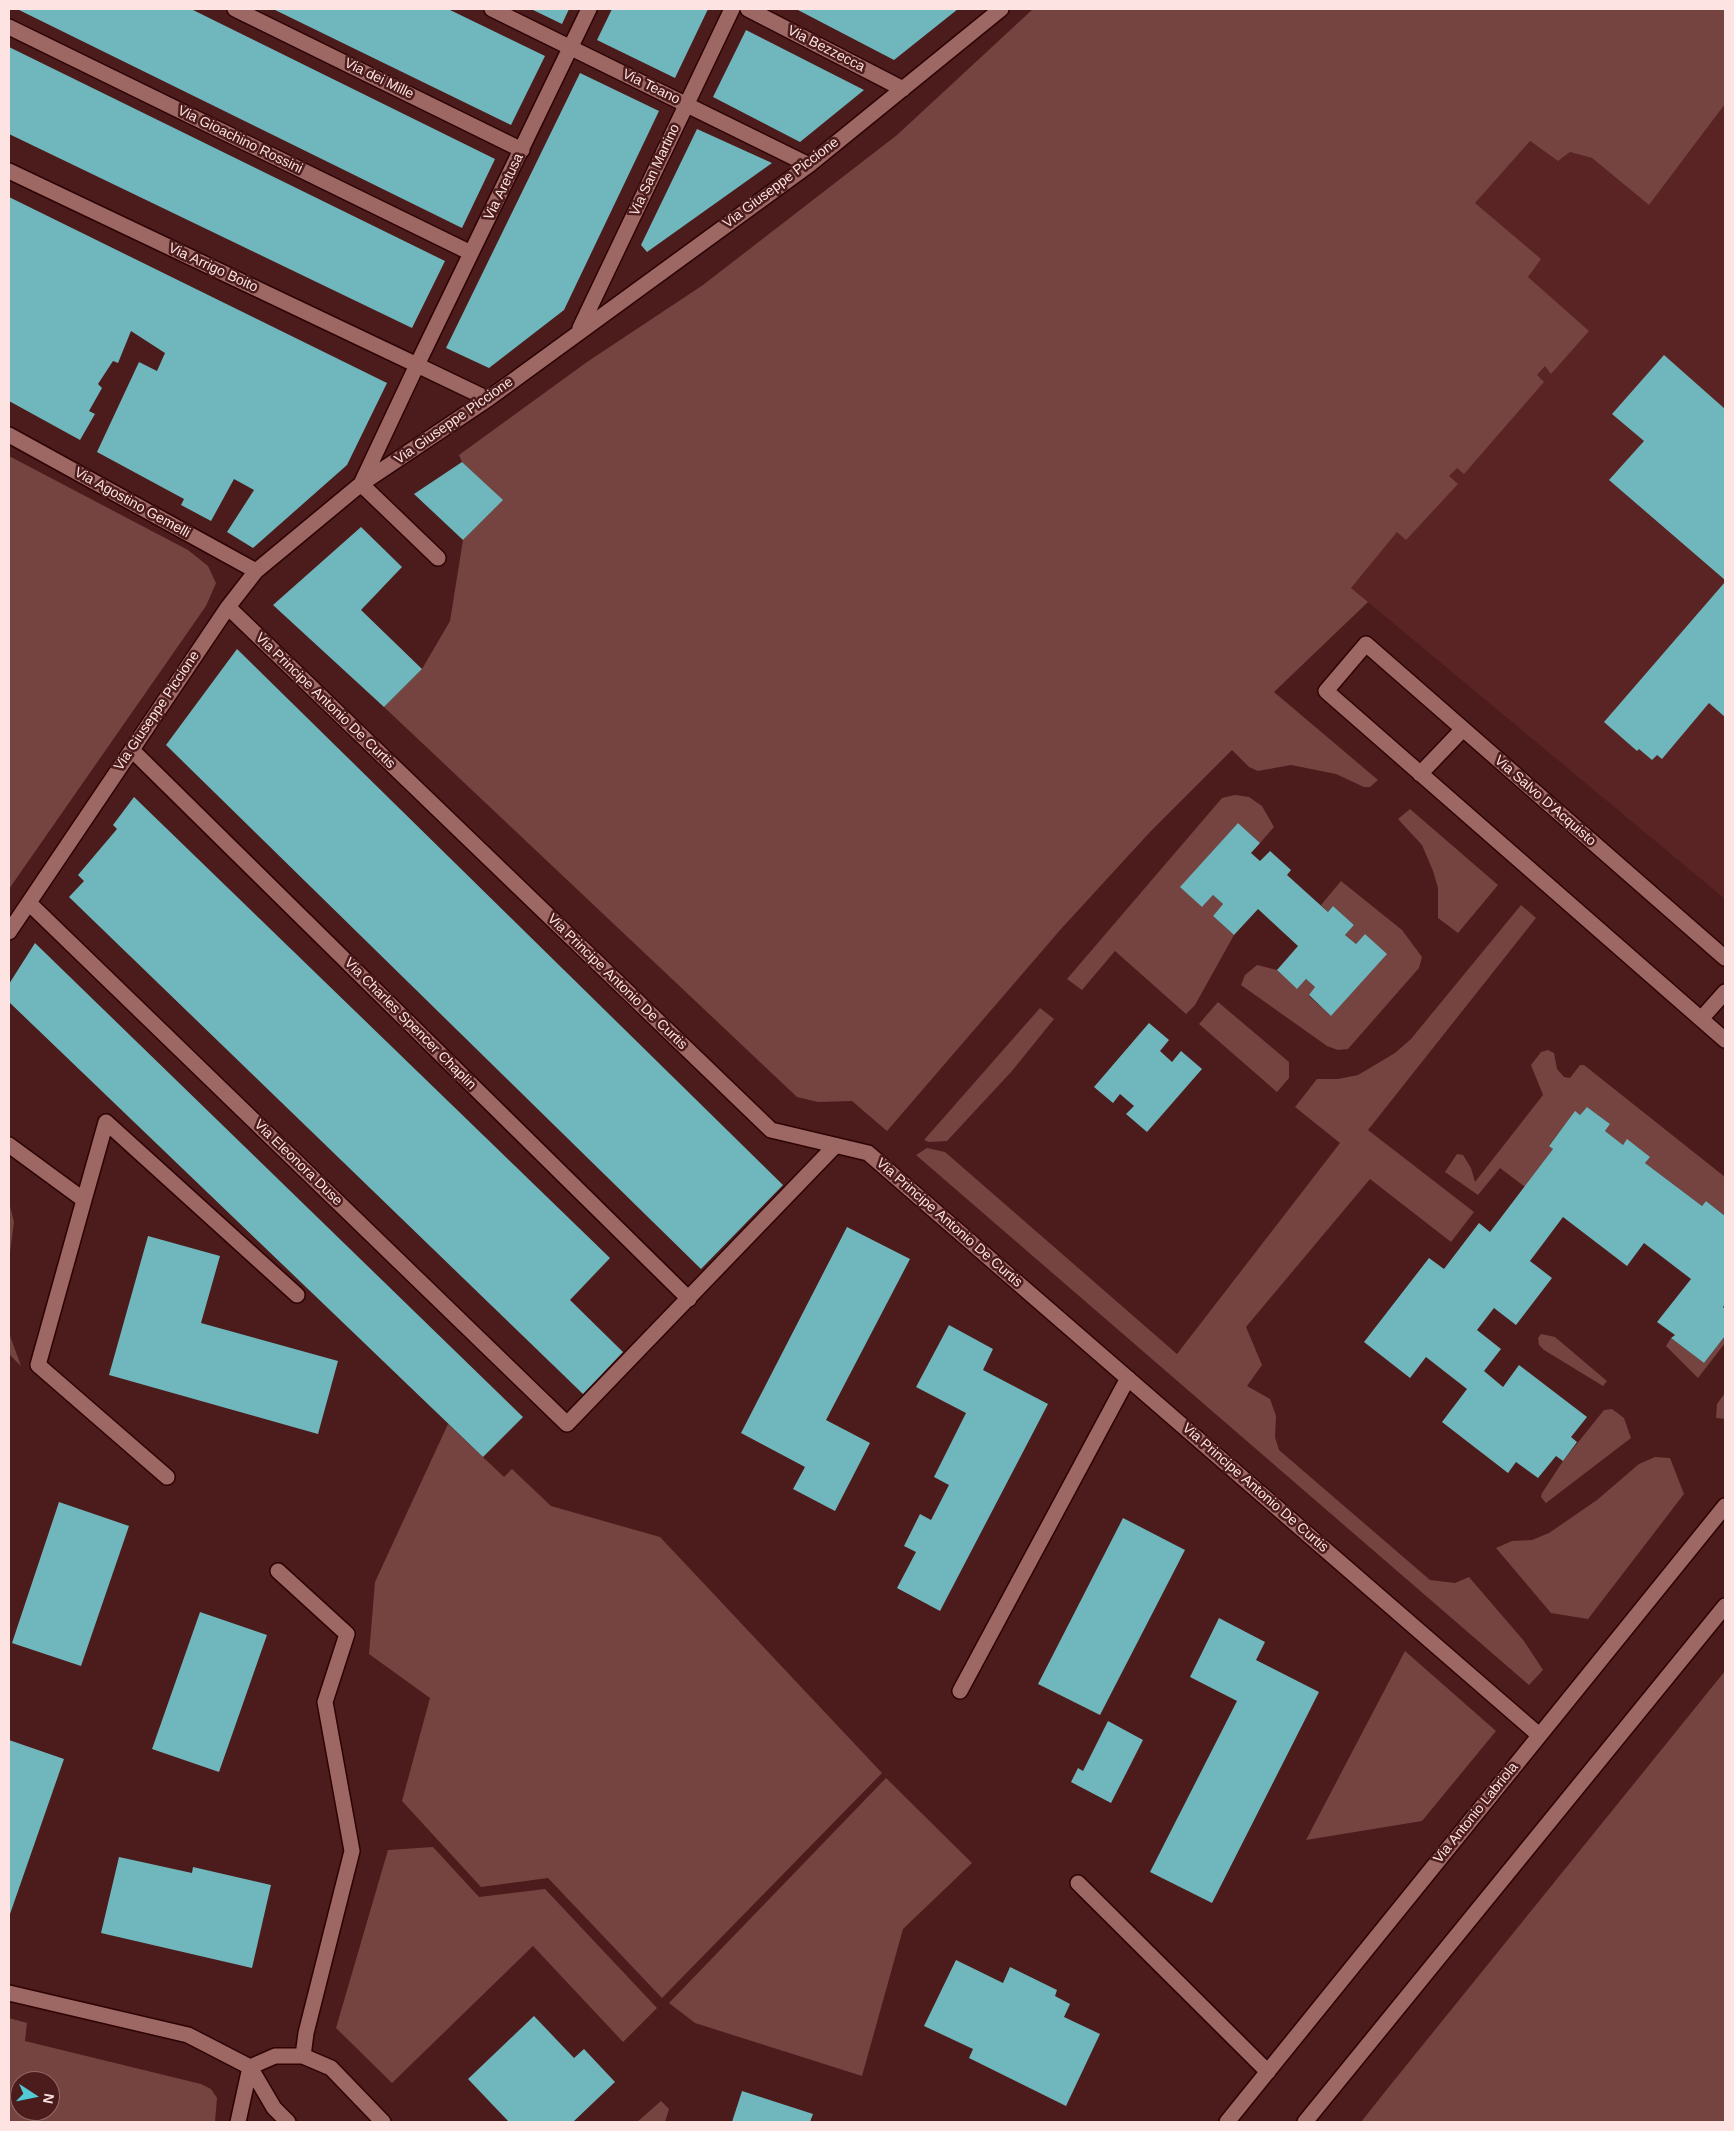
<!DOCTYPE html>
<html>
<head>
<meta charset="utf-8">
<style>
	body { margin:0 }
	#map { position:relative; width:1734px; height:2131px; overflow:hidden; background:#4b1c1b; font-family:Helvetica,sans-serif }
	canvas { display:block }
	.frame { position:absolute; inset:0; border:10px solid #fde3e1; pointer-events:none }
	.north { position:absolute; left:10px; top:2071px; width:50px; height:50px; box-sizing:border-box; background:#4b1c1b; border:1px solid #926c6a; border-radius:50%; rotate:101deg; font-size:14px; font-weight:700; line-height:20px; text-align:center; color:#fde3e1 }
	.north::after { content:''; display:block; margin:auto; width:18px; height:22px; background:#52cbd7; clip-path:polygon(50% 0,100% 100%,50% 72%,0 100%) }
</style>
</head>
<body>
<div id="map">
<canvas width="1734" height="2131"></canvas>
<div class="frame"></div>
<div class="north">N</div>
</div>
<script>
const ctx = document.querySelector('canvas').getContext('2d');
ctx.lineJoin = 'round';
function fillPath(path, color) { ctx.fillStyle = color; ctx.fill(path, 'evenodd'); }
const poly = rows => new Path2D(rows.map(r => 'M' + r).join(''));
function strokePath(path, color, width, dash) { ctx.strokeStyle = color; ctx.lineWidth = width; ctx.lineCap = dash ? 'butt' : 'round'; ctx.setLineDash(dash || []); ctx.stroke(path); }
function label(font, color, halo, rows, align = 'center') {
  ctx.font = font + ' Helvetica,sans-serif'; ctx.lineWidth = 5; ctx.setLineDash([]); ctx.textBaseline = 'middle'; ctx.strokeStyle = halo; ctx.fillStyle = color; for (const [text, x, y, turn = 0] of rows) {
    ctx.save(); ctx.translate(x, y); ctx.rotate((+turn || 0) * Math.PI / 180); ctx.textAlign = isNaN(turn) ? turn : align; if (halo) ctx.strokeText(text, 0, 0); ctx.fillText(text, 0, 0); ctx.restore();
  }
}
fillPath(poly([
	[1725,104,1725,899,1351,588,1475,202,1529,141,1558,161,1570,152,1592,158,1649,205]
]), '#592423');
fillPath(poly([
	[1033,9,1725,9,1725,104,1649,205,1592,158,1570,152,1558,161,1530,141,1475,203,1541,259,1528,277,1589,331,1551,374,1545,366,1537,375,1544,382,1464,474,1457,468,1449,476,1458,484,1406,540,1397,532,1351,588,1368,602,1274,692,1378,780,1370,787,1364,787,1336,774,1291,765,1258,771,1249,767,1232,750,1150,832,1061,929,887,1131,852,1101,818,1102,797,1097,384,707,422,669,450,621,463,540,502,500,462,462,459,455,587,362,703,285,897,135],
	[9,456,188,550,208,566,216,583,206,606,9,889],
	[1235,795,1249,797,1262,806,1274,827,1260,843,1238,823,1181,887,1202,907,1213,895,1223,904,1213,916,1234,935,1195,1005,1186,1014,1115,951,1082,990,1067,979,1222,798],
	[1410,809,1498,885,1458,933,1438,918,1438,888,1433,871,1422,845,1398,819],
	[1341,881,1402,930,1422,957,1419,968,1348,1049,1338,1050,1327,1046,1241,985,1245,975,1257,965,1277,970,1297,989,1306,979,1315,987,1309,996,1331,1016,1386,954,1365,934,1356,944,1345,935,1354,925,1333,906,1328,912,1321,905],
	[1521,905,1536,918,1368,1130,1474,1212,1451,1242,1370,1179,1246,1327,1262,1365,1247,1386,1270,1399,1276,1416,1275,1437,1279,1450,1430,1580,1455,1583,1469,1577,1524,1641,1543,1670,1529,1685,916,1155,927,1148,945,1152,1177,1354,1340,1143,1295,1107,1317,1079,1338,1079,1358,1075,1395,1053,1411,1039],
	[1218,1002,1289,1062,1289,1078,1277,1092,1199,1024],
	[1040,1008,1054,1019,1012,1071,947,1141,929,1142,924,1140],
	[1548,1050,1554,1053,1557,1069,1564,1077,1570,1078,1580,1065,1584,1065,1725,1177,1725,1216,1706,1201,1702,1206,1645,1163,1649,1157,1627,1140,1623,1145,1605,1131,1610,1124,1587,1107,1580,1115,1575,1112,1549,1145,1553,1149,1525,1187,1500,1168,1478,1195,1445,1172,1457,1154,1463,1155,1471,1168,1475,1182,1543,1095,1531,1065,1541,1052],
	[9,1202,14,1222,9,1260],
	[9,1333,21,1366,9,1354],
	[1541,1334,1555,1337,1607,1381,1603,1386,1544,1350,1539,1345,1538,1338],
	[1725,1336,1725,1343,1698,1378,1666,1346,1671,1338,1704,1363],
	[1725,1393,1725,1419,1716,1418,1717,1404],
	[1612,1409,1624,1418,1631,1438,1546,1503,1541,1497,1542,1493,1563,1461,1604,1410],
	[448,1424,504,1477,512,1469,551,1506,660,1537,882,1773,662,1998,548,1878,481,1887,402,1801,430,1698,369,1654,375,1582],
	[1655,1457,1670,1458,1684,1494,1588,1619,1551,1613,1496,1548,1512,1541,1532,1540,1549,1533,1597,1500,1639,1464],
	[1405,1651,1496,1731,1422,1821,1306,1840],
	[1725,1671,1725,2122,1361,2122,1388,2088],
	[886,1778,972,1863,903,1929,862,2076,695,2023,669,2003],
	[433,1847,479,1897,545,1889,657,2008,623,2042,533,1946,392,2083,336,2028,388,1850],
	[9,2018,27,2023,25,2041,201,2084,211,2089,217,2098,215,2122,9,2122],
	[20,2081,50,2081,50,2111,20,2111],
	[661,2101,669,2109,665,2122,637,2122]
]), '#754340');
fillPath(poly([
	[17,9,191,9,495,159,462,228],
	[273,9,448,9,545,56,511,125],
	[531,9,569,9,562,24],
	[612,9,708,9,675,78,597,40],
	[796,9,958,9,894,60],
	[746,30,864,90,800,142,713,97],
	[9,47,445,261,412,328,9,134],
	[580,73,659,111,564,310,489,368,446,348],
	[697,129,772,163,647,252,641,245],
	[9,197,387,383,347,465,253,548,227,532,254,490,234,479,211,521,181,505,184,499,97,452,139,362,157,371,165,353,131,331,118,363,113,361,98,384,102,388,89,411,95,414,80,440,9,401],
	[1664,355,1725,409,1725,580,1609,480,1644,441,1612,414],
	[462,462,503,500,463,540,414,494],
	[361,527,402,567,361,610,422,669,384,707,273,605],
	[1725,582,1725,717,1709,703,1662,759,1657,755,1652,760,1639,749,1637,751,1604,722],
	[237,649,783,1185,701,1269,166,745],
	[134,797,610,1258,570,1300,623,1352,583,1394,69,897,84,881,78,875,117,829,113,825],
	[1238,823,1260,843,1251,853,1260,861,1270,851,1291,870,1287,875,1328,912,1333,906,1354,925,1345,935,1356,944,1365,934,1387,954,1331,1016,1309,995,1315,987,1306,979,1297,989,1277,970,1298,946,1258,909,1234,935,1213,916,1223,904,1213,895,1202,907,1180,887],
	[35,943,523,1417,483,1457,9,1002,9,984],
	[1149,1023,1169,1040,1160,1051,1172,1062,1181,1051,1202,1069,1147,1132,1126,1114,1134,1106,1120,1094,1113,1103,1094,1087],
	[1587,1107,1610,1124,1605,1131,1623,1145,1627,1139,1650,1157,1645,1163,1702,1206,1706,1201,1725,1216,1725,1304,1723,1307,1725,1309,1725,1336,1704,1363,1671,1338,1675,1335,1657,1322,1691,1279,1644,1243,1627,1266,1563,1217,1530,1261,1552,1278,1516,1325,1494,1308,1477,1330,1501,1349,1484,1371,1503,1387,1519,1365,1587,1417,1571,1437,1577,1442,1563,1461,1556,1456,1538,1478,1516,1462,1508,1473,1442,1422,1467,1389,1426,1357,1410,1378,1364,1342,1429,1258,1444,1269,1479,1223,1490,1232,1553,1149,1549,1146,1575,1111,1580,1115],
	[847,1227,910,1259,826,1420,870,1443,835,1511,793,1489,805,1467,741,1433],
	[148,1236,220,1256,201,1323,338,1361,318,1434,109,1375],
	[949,1325,993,1349,983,1370,1048,1404,940,1611,897,1588,916,1552,904,1546,920,1514,931,1520,949,1485,934,1477,966,1413,916,1387],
	[59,1502,129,1526,81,1666,12,1643],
	[1123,1518,1185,1550,1100,1715,1038,1684],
	[200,1612,267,1635,219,1772,152,1749],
	[1219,1618,1265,1642,1256,1660,1319,1692,1212,1903,1150,1872,1237,1701,1190,1677],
	[1108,1721,1143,1740,1111,1803,1071,1782,1078,1768,1083,1771],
	[9,1740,64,1759,10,1914,9,1914],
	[119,1857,192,1873,193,1867,271,1885,252,1968,101,1933],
	[956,1960,1003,1983,1010,1967,1057,1990,1055,1996,1070,2004,1064,2017,1100,2034,1066,2106,969,2058,973,2049,924,2026],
	[534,2016,574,2058,584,2049,615,2082,573,2122,509,2122,468,2079],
	[742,2091,813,2114,810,2122,732,2122]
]), '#70b6bd');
const street = poly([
	[235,9,522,150],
	[492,9,809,165],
	[748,9,903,89],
	[9,27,471,253],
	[9,171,417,365,589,9],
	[580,328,732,9],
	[9,435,256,571],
	[438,558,361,484,417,365,488,399],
	[228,607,771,1130,868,1153,1539,1735],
	[132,750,689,1299],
	[1420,774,1463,729],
	[29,903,567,1424,835,1146],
	[9,932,228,607,256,571,361,484,488,399,809,165,1001,9],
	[1725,958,1366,644,1326,691,1725,1040],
	[1701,1019,1725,992],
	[9,1145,84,1200,38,1365,167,1477],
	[84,1200,106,1122,297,1295],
	[278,1571,347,1634,325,1702,352,1851,306,2033,303,2056],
	[960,1691,1128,1378],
	[1078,1883,1268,2072],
	[9,1993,188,2035,250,2067],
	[250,2067,275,2056,303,2056,331,2068,383,2122],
	[250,2067,274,2108,288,2122],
	[238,2122,250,2067],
	[1227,2122,1725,1506],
	[1305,2122,1725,1606]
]);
strokePath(street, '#2e0305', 18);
strokePath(street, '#9d6763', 15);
label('14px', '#fde3e1', '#4b1c1b', [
	["Via Bezzecca",826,49,27],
	["Via dei Mille",379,79,26],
	["Via Teano",651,87,26],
	["Via Gioachino Rossini",240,140,26],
	["Via San Martino",655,170,-65],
	["Via Giuseppe Piccione",781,183,-37],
	["Via Aretusa",504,187,-64],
	["Via Arrigo Boito",213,268,25],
	["Via Giuseppe Piccione",454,421,-35],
	["Via Agostino Gemelli",132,503,29],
	["Via Principe Antonio De Curtis",325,701,44],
	["Via Giuseppe Piccione",157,711,-56],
	["Via Salvo D'Acquisto",1545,801,41],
	["Via Principe Antonio De Curtis",617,982,44],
	["Via Charles Spencer Chaplin",410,1024,45],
	["Via Eleonora Duse",298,1163,44],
	["Via Principe Antonio De Curtis",949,1223,41],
	["Via Principe Antonio De Curtis",1255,1488,41],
	["Via Antonio Labriola",1476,1813,-51]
]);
</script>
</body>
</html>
